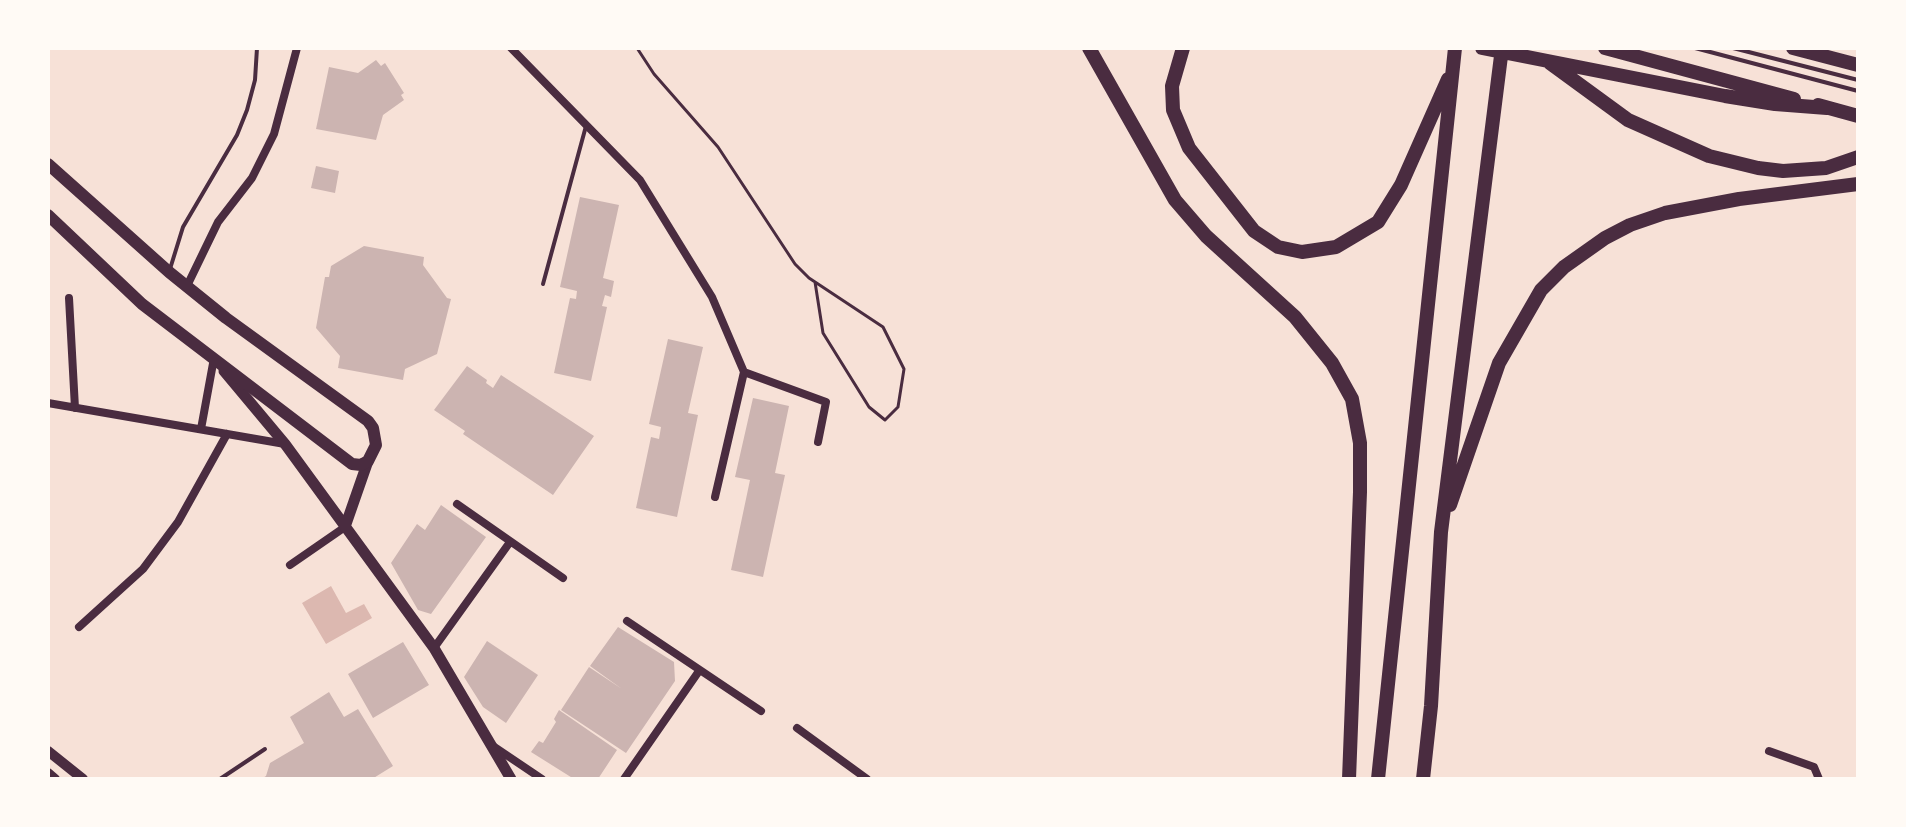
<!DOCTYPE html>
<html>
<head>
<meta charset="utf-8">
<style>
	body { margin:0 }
	#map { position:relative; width:1906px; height:827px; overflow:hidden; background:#f7e1d7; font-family:Montserrat,sans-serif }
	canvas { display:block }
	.frame { position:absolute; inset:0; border:50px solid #fffaf5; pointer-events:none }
</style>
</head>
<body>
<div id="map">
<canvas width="1906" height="827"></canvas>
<div class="frame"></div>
</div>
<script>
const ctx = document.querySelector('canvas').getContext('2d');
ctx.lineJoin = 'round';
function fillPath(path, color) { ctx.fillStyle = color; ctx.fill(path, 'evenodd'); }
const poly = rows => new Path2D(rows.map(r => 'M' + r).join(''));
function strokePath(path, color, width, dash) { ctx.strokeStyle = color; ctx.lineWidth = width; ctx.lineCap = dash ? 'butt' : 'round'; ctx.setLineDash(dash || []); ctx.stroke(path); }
fillPath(poly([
	[331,586,346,613,364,604,372,618,326,644,302,603]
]), '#dcb8b0');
fillPath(poly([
	[376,60,381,66,385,63,404,93,401,95,404,100,383,115,376,140,316,129,329,67,358,73],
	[316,166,339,171,335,193,311,188],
	[580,197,619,205,603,278,614,281,611,297,605,295,602,306,607,307,591,381,554,373,570,298,576,299,577,291,560,287],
	[364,246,424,257,423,265,447,298,451,299,437,354,405,369,403,380,338,368,340,356,316,328,325,277,329,277,331,266],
	[668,339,703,347,688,413,698,415,677,517,636,508,651,437,659,439,661,427,649,424],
	[467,366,487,380,486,383,493,388,501,375,594,436,553,495,463,434,465,431,434,410],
	[753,398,789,406,775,473,785,475,763,577,731,570,750,480,735,477],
	[441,505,486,537,431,614,418,610,391,563,417,524,425,530],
	[618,627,674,662,675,681,626,753,561,710,589,667,622,689,590,666],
	[487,641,538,675,506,723,483,707,464,677],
	[403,642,429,685,373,718,348,674],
	[329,692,344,717,358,709,393,766,372,779,261,779,266,776,270,763,304,743,290,717],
	[559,710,617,750,598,779,574,779,531,752,539,741,543,743,556,722,554,719]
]), '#ccb4b1');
strokePath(poly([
	[637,48,654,74,718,147,795,264,809,278,883,327,904,369,898,407,885,420,869,407,823,333,815,282]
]), '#4a2c40', 3);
strokePath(poly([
	[1695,48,1858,91],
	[1733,48,1858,80],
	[170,269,183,227,237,135,247,110,255,80,257,48],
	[543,284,586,126],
	[220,779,265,749]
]), '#4a2c40', 4);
strokePath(poly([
	[511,48,640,180,712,297,744,372,715,497],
	[187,286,218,222,252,178,274,134,297,48],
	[69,298,75,408],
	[744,372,826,402,818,442],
	[48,403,285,444],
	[201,429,214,358],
	[457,504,563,578],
	[290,565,345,527],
	[627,621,761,711],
	[79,627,143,569,178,522,227,434],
	[434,648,510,542],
	[797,728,867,779],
	[493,746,542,779],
	[1769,751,1814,767,1819,779],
	[624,779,699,671]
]), '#4a2c40', 8);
strokePath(poly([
	[48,751,83,779],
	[48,773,55,779]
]), '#4a2c40', 10);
strokePath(poly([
	[224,371,285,444,434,648,511,779],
	[345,527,368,461]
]), '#4a2c40', 11);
strokePath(poly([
	[48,164,169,272,226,318,368,421,373,428,376,445,368,461,361,465,352,464,142,304,48,215]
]), '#4a2c40', 12);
strokePath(poly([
	[1089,48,1175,200,1206,236,1295,317,1332,363,1352,399,1360,443,1360,492,1349,779],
	[1183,48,1172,86,1173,110,1189,148,1254,231,1278,247,1302,252,1336,247,1378,222,1401,185,1448,79],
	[1482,48,1725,96,1775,104,1827,108],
	[1605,48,1794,99],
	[1793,48,1858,65],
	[1550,63,1628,120,1709,156,1758,168,1783,171,1826,168,1858,157],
	[1818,105,1858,116],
	[1450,505,1499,363,1541,290,1564,267,1605,238,1630,225,1665,213,1739,199,1858,184],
	[1378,779,1455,48],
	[1423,779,1431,706,1441,532,1502,48]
]), '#4a2c40', 14);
</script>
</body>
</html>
